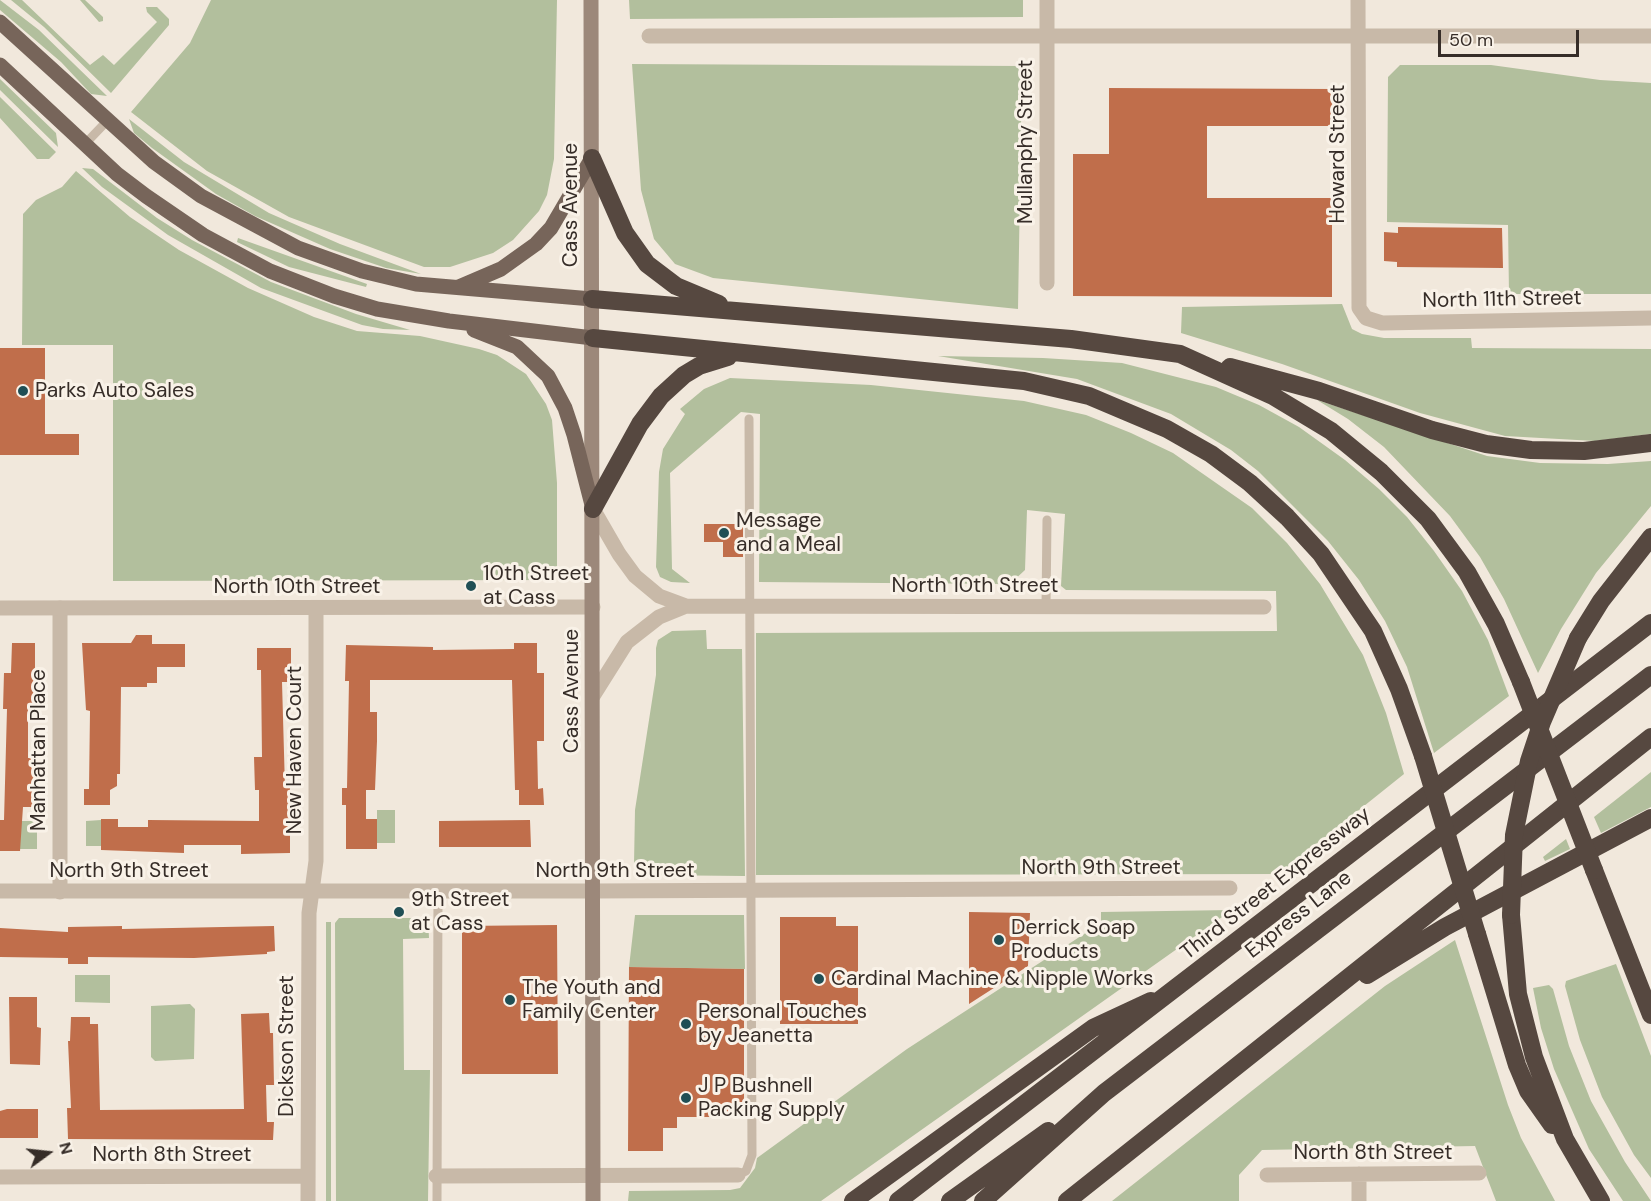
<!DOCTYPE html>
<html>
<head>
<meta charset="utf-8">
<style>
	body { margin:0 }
	#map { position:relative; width:1651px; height:1201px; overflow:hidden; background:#f1e8dc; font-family:"DM Sans",sans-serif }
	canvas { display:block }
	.north { position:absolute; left:18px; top:1123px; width:60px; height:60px; -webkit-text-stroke:4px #f9f2e8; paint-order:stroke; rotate:75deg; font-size:16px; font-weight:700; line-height:24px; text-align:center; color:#362d28 }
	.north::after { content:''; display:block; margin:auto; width:21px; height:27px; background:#362d28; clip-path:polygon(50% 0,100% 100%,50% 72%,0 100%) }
	.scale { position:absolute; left:1438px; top:30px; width:141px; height:27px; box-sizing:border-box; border:3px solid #362d28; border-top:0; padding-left:8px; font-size:18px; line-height:21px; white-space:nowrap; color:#362d28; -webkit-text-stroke:4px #f9f2e8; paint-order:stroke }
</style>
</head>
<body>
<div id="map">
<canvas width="1651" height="1201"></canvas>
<div class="north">N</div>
<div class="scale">50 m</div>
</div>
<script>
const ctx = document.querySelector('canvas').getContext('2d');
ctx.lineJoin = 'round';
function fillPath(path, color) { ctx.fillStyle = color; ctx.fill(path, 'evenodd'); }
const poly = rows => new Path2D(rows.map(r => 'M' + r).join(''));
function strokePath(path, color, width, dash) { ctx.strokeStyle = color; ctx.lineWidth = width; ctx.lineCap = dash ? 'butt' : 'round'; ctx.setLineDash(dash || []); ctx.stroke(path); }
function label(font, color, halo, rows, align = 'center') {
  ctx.font = font + ' "DM Sans",sans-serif'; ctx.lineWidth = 6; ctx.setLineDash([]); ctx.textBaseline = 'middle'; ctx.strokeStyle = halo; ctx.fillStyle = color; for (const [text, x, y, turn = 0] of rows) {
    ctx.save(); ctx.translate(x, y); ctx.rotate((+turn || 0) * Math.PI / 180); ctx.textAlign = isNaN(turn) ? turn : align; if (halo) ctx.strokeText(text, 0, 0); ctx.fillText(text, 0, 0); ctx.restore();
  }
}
fillPath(poly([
	[0,0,39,30,107,96,91,94,61,62,0,10],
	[11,0,22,0,90,65,103,55,114,65,157,22,147,12,146,7,157,7,169,19,169,25,111,93,44,27],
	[80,0,85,0,103,17,103,21,99,22],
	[211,0,557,0,554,159,547,195,539,211,513,240,493,253,450,267,424,267,289,217,207,171,131,112,190,43],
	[629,0,1023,0,1023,17,630,19],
	[632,64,1022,66,1018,309,713,278,675,264,654,239,641,190],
	[1400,65,1491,65,1600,80,1651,83,1651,294,1509,294,1508,225,1387,222,1388,77],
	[0,79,56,133,58,147,0,90],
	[0,97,56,152,49,159,37,159,0,118],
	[129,119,184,162,269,213,340,244,421,274,386,268,330,249,255,216,216,194,152,148,134,133],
	[82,168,93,169,157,218,192,240,271,282,356,314,410,330,383,329,362,325,261,288,168,235,102,187],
	[76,171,130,217,179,250,248,288,314,317,357,331,420,336,479,349,497,355,526,374,546,404,552,420,557,483,557,577,554,580,113,581,113,345,22,345,23,214,36,200,62,187],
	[238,238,367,284,366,287,289,267,237,242],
	[1342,304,1352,329,1362,334,1384,338,1471,338,1472,348,1651,349,1651,434,1595,441,1505,436,1420,413,1282,364,1181,333,1182,307],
	[938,356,1043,358,1122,363,1216,387,1259,405,1299,427,1345,460,1379,489,1407,517,1434,551,1462,591,1488,640,1509,696,1434,753,1407,667,1385,621,1359,580,1328,541,1258,471,1231,450,1171,414,1077,379],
	[730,378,871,385,1024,401,1086,415,1131,433,1173,453,1252,508,1287,543,1320,584,1363,655,1386,713,1404,774,1279,874,756,875,756,633,1277,631,1276,591,1066,590,1061,586,1065,514,1027,510,1025,570,1010,584,759,582,760,414,741,412,670,473,672,569,690,583,671,582,660,577,656,567,659,472,663,449,685,414,680,409,704,389],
	[1317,400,1487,456,1540,463,1608,464,1651,461,1651,506,1596,573,1561,629,1538,673,1504,599,1480,557,1450,516,1384,447,1348,419],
	[706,630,707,649,742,649,745,876,643,875,643,870,634,864,635,810,656,675,656,648,658,640,672,631],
	[1651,772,1651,807,1601,833,1594,817],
	[377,810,395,810,395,843,377,843],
	[101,820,101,846,86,846,86,821],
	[20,821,37,821,37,849,20,849],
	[1566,839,1570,849,1545,861,1543,857],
	[1232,910,821,1201,628,1201,629,1191,730,1190,740,1188,755,1168,757,1158,907,1049,1101,923,1101,912],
	[635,915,744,915,745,969,629,967],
	[339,918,428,918,429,938,403,939,404,1070,430,1070,428,1201,336,1201,335,923],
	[326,922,331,922,331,1201,326,1201],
	[1455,940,1508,1105,1521,1138,1555,1201,1496,1201,1475,1146,1262,1150,1239,1175,1239,1201,1112,1201,1385,986],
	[1616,964,1651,1056,1651,1178,1634,1155,1602,1097,1580,1040,1565,986,1566,981],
	[75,975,110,975,110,1003,75,1002],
	[1549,985,1553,989,1569,1046,1591,1101,1625,1162,1651,1201,1623,1201,1589,1149,1554,1069,1541,1028,1533,988],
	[190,1004,195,1009,194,1059,155,1061,151,1057,151,1006]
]), '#b2bf9d');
fillPath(poly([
	[1109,88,1333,89,1332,126,1207,126,1207,198,1332,198,1332,297,1073,296,1073,154,1109,154],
	[1398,227,1502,228,1503,268,1397,267,1397,262,1384,261,1384,232,1398,233],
	[0,348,45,348,45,434,79,434,79,455,0,455],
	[704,524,743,524,743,557,723,557,723,542,704,542],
	[136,635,152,635,152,644,185,644,185,667,157,667,157,683,147,683,147,687,121,687,120,774,117,774,117,786,110,790,110,805,84,805,84,789,89,789,90,711,86,710,82,643,131,643],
	[12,643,35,643,35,673,38,673,37,710,28,710,28,758,37,758,37,807,23,807,20,851,0,851,0,820,4,820,7,709,3,709,4,673,11,673],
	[514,643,537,643,537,673,544,673,544,741,537,741,538,789,543,788,544,805,519,805,519,790,515,790,512,680,370,680,370,712,377,712,377,741,375,790,366,790,366,819,377,819,377,849,346,849,346,805,342,805,342,788,347,788,349,681,345,681,346,645,433,647,433,650,514,649],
	[257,648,291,648,291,682,282,682,285,788,290,787,290,853,241,854,241,845,184,845,184,853,101,850,101,819,118,819,118,827,148,827,148,820,259,821,259,790,255,790,254,757,262,757,261,670,257,670],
	[530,820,531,847,439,847,439,821],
	[969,912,1030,913,1028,966,969,1004],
	[780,917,836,917,836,926,858,926,858,1024,780,1024],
	[557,925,558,1074,462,1074,462,926],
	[122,926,122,929,274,926,275,951,267,952,267,954,194,958,88,957,88,964,68,964,68,958,0,957,0,928,68,932,68,927],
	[629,967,744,969,744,1117,677,1117,677,1128,663,1128,663,1151,628,1151],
	[9,997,37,997,37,1027,41,1028,40,1065,10,1064],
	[269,1013,270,1033,273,1033,274,1085,266,1085,267,1122,274,1122,273,1140,68,1139,67,1108,71,1108,68,1041,70,1041,71,1017,90,1017,90,1024,98,1024,100,1110,244,1109,241,1014],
	[7,1109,38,1109,38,1138,0,1138,0,1111]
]), '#c06e4b');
strokePath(poly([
	[85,144,107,121],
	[1046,607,1047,520],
	[738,1175,746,1171,752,1155,749,419],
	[437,1201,438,891]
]), '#c8b9a8', 9);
strokePath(poly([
	[1047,0,1047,283],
	[1358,0,1359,308,1366,318,1382,323,1651,318],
	[649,36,1651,36],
	[593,509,619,554,635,576,659,596,686,606,1264,607],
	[593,696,627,642,659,617,686,606],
	[594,891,1230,888],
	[60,892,60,608],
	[1359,1174,1359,1201],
	[1267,1175,1479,1173],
	[436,1176,738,1175],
	[0,1177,308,1176],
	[308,1201,309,913,316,861,316,608]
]), '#c8b9a8', 15);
strokePath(poly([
	[0,608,593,607],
	[0,891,594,891]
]), '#c8b9a8', 15);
strokePath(poly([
	[591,0,593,1201]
]), '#9c887a', 15);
strokePath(poly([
	[0,22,154,162,201,196,298,248,362,271,416,284,592,299],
	[0,65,117,174,146,196,203,235,270,271,334,296,377,309,449,321,593,338],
	[459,287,501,269,536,244,551,228,592,158],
	[474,330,517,347,548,376,565,408,574,435,593,509]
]), '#77655a', 15);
strokePath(poly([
	[592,158,625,233,647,264,676,286,719,304],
	[592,299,1071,339,1180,354,1273,396,1331,431,1381,472,1428,519,1467,572,1496,624,1521,682],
	[593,338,1024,381,1089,396,1167,429,1211,454,1250,483,1287,517,1321,554,1373,631,1399,689,1423,756],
	[1230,367,1319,391,1432,430,1486,444,1531,450,1584,451,1651,443],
	[593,509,640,424,661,396,684,375,699,366,728,357],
	[1578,638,1601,601,1651,537],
	[1594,870,1651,1015],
	[1511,915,1518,994,1534,1057,1565,1139,1601,1201],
	[1477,934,1517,1065,1528,1091,1552,1125],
	[1367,975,1445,927,1651,818],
	[853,1201,1093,1028,1151,1001],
	[898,1201,1651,623],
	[950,1201,1048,1131],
	[983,1201,1104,1093,1651,675],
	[1067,1201,1651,737]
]), '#564840', 18);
strokePath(poly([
	[1521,682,1594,870],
	[1423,756,1477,934],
	[1511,915,1514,835,1529,761,1542,722,1578,638]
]), '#564840', 18);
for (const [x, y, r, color] of [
	[23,391,6,"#204f55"],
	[724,533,6,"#204f55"],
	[471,586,6,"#204f55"],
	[399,912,6,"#204f55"],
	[999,940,6,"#204f55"],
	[819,979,6,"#204f55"],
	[510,1000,6,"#204f55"],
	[686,1024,6,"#204f55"],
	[686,1098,6,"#204f55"]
]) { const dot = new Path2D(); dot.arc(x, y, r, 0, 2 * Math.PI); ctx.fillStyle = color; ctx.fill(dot); strokePath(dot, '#f9f2e8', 2); }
label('21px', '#362d28', '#f9f2e8', [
	["Mullanphy Street",1026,142,-90],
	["Howard Street",1338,154,-90],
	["Cass Avenue",571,205,-90],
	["North 11th Street",1502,300,-1],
	["North 10th Street",975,586],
	["North 10th Street",297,587],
	["Cass Avenue",572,691,-90],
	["Manhattan Place",39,750,-90],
	["New Haven Court",295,750,-90],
	["North 9th Street",1101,868],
	["North 9th Street",129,871],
	["North 9th Street",615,871],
	["Third Street Expressway",1276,884,-38],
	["Express Lane",1299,915,-38],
	["Dickson Street",287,1046,-90],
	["North 8th Street",1373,1153],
	["North 8th Street",172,1155]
]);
label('21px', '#362d28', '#f9f2e8', [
	["Parks Auto Sales",35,391],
	["Message",736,521],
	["and a Meal",736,545],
	["10th Street",483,574],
	["at Cass",483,598],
	["9th Street",411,900],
	["at Cass",411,924],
	["Derrick Soap",1011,928],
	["Products",1011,952],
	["Cardinal Machine & Nipple Works",831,979],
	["The Youth and",522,988],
	["Family Center",522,1012],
	["Personal Touches",698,1012],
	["by Jeanetta",698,1036],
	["J P Bushnell",698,1086],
	["Packing Supply",698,1110]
], 'left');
</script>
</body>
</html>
